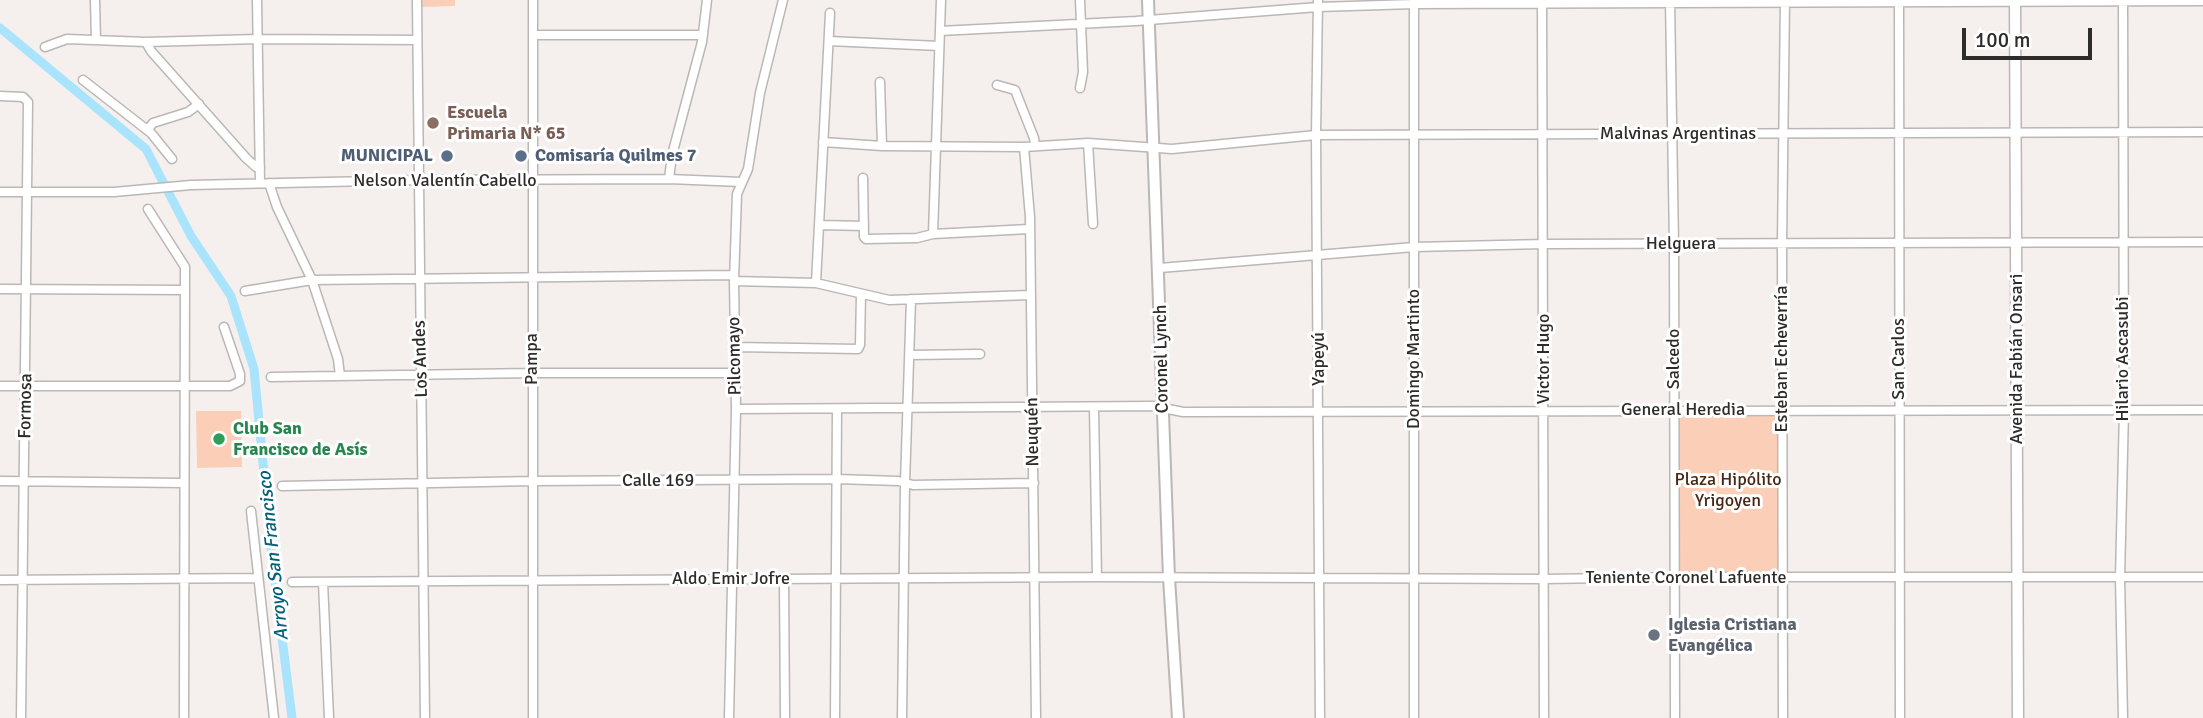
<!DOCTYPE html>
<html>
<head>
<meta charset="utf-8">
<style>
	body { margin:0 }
	#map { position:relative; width:2203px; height:718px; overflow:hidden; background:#f5f0ee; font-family:Signika,sans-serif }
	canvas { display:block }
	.scale { position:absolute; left:1962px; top:28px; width:130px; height:32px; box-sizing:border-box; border:4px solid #2e2c2b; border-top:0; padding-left:9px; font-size:21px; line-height:24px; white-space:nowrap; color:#2e2c2b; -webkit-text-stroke:5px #fff; paint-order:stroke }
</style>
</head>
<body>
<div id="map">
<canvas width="2203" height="718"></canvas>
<div class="scale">100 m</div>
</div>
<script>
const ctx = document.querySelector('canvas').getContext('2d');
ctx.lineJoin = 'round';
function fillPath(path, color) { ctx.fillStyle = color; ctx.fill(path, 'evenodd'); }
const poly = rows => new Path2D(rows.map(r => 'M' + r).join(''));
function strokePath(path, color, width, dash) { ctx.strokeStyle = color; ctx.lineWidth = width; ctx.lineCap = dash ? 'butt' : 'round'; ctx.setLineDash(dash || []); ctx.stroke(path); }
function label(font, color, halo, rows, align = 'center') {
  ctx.font = font + ' Signika,sans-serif'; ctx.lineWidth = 6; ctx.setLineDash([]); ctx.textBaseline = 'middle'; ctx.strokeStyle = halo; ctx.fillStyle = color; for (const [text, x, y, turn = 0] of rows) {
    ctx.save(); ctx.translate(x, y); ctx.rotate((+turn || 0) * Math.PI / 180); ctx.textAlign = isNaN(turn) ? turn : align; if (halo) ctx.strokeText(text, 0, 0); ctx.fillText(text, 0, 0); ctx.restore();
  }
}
fillPath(poly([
	[422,0,455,0,455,6,422,7],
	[1674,409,1782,410,1783,577,1674,577],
	[196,411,241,411,242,467,197,468]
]), '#fbcfb7');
strokePath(poly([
	[0,28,146,149,191,236,231,296,254,369,272,557,292,718]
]), '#aae4fc', 9);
const minor = poly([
	[95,0,96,40],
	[257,0,260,183],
	[417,0,425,718],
	[533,0,533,718],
	[1080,0,1083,72,1080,88],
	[1318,0,1316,135,1320,718],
	[1414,0,1414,718],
	[1542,0,1544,718],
	[1670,0,1674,244,1675,718],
	[1899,0,1900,718],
	[2123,0,2124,410,2120,578,2123,718],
	[940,31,1136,21,1318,7,1414,4,2203,1],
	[533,35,703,35],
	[829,41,939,46],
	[146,42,151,51,246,158,256,167,260,168],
	[45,47,67,39,146,42,258,39,417,40],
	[83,80,151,133,172,159],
	[880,82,882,146],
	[997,85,1015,90,1034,138,1035,145],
	[0,96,23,97,28,102,21,718],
	[147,130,153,123,188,112,199,104],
	[823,142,882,146,1024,147,1088,143,1172,149,1316,135,2203,132],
	[1088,143,1093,224],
	[1024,147,1030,217,1036,718],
	[863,178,864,237,866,239,917,238,933,234,1029,229],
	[669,179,672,155,702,42,707,0],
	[269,183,277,207,312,280,338,359,340,376],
	[0,192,114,192,191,185,417,180,669,179,741,182],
	[148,209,185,267,184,718],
	[821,225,864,226],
	[933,234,941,0],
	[1160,268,1414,247,1544,244,2203,242],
	[734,281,816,283,889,300,1030,295],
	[816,283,830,13],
	[0,289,185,290],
	[245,291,312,280,734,275],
	[735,347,858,349,860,345,861,294],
	[910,355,980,354],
	[271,377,532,373,735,373],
	[0,386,230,386,240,381,240,374,224,327],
	[1094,408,1097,577],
	[736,409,1153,406,1183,412,2203,410],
	[0,481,184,483],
	[282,486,533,481,837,479,898,481,913,485,1034,483],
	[251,511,274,718],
	[784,579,785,718],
	[0,580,258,578],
	[292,582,1097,577,1544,579,1674,577,2203,577],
	[323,582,329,718],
	[729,718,736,409,734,281,737,194,748,169,760,93,783,0],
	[835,718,837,410],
	[902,718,905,483,911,299],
	[1783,718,1782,243,1785,0]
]);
const tertiary = poly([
	[2015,0,2018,718]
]);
const secondary = poly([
	[1148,0,1169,578,1178,718]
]);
strokePath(minor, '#bbb7b4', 11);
strokePath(tertiary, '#bbb7b4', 13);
strokePath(secondary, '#bbb7b4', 14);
strokePath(minor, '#fff', 8);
strokePath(tertiary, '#fff', 10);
strokePath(secondary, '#fff', 10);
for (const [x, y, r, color] of [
	[433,123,7,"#8d6e63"],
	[447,156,7,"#5c6f8a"],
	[521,156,7,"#5c6f8a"],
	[219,439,7,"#2e9e5b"],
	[1654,635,7,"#6b7280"]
]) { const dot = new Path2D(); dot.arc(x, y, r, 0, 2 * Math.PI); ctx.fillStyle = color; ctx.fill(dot); strokePath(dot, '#fff', 2.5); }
label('bold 18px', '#785e54', '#fff', [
	["Escuela",447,113],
	["Primaria N* 65",447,134]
], 'left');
label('18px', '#2e2c2b', '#fff', [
	["Malvinas Argentinas",1678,134],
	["Nelson Valentín Cabello",445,181],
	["Helguera",1681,244],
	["Pilcomayo",735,356,-91],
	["Los Andes",421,359,-92],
	["Pampa",532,359,-90],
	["Coronel Lynch",1162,359,-91],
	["Yapeyú",1319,359,-90],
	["Domingo Martinto",1414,359,-90],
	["Victor Hugo",1544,359,-90],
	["Salcedo",1674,359,-90],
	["Esteban Echeverría",1782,359,-90],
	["San Carlos",1899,359,-90],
	["Avenida Fabián Onsari",2017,359,-90],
	["Hilario Ascasubi",2123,359,-90],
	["Formosa",26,406,-89],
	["General Heredia",1683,410],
	["Neuquén",1033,432,-91],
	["Calle 169",658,481],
	["Teniente Coronel Lafuente",1686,578],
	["Aldo Emir Jofre",731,579]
]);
label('bold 18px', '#4e5e75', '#fff', [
	["MUNICIPAL",433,156],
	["Comisaría Quilmes 7",535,156,"left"]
], 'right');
label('bold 18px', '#27864d', '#fff', [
	["Club San",233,429],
	["Francisco de Asís",233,450]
], 'left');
label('18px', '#462713', '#fff', [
	["Plaza Hipólito",1728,480],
	["Yrigoyen",1728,501]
]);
label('bold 18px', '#5b616d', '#fff', [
	["Iglesia Cristiana",1668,625],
	["Evangélica",1668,646]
], 'left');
label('italic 19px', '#02607a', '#fff', [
	["Arroyo San Francisco",274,556,-96]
]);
</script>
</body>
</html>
